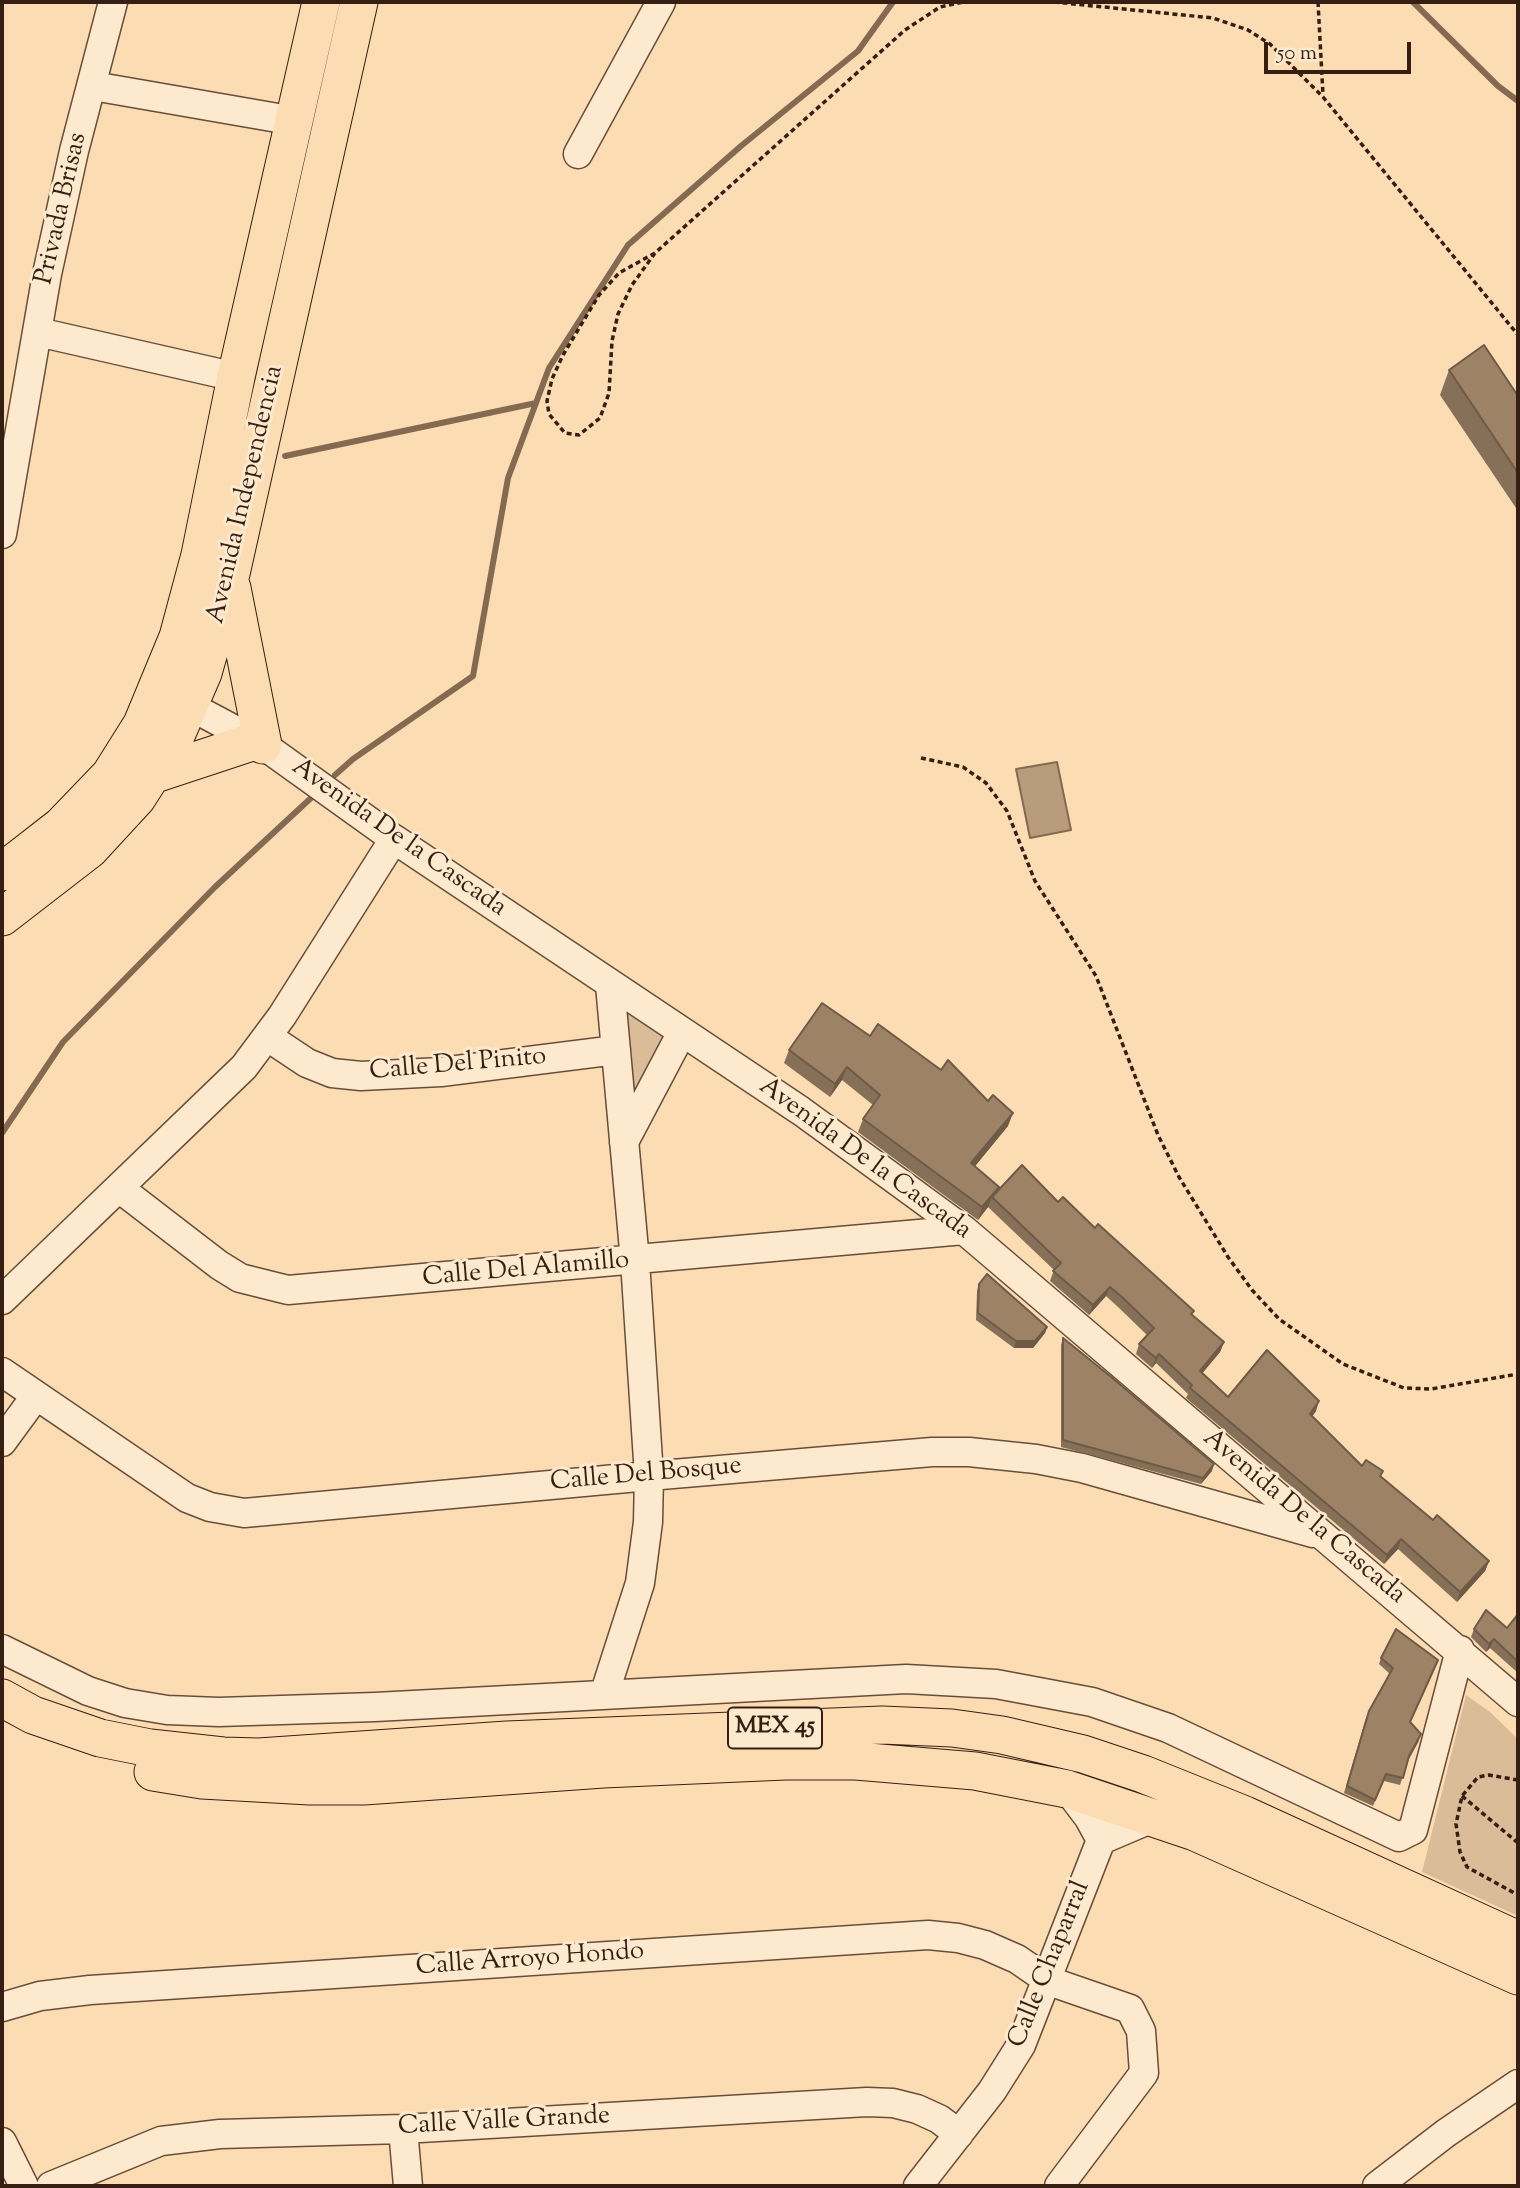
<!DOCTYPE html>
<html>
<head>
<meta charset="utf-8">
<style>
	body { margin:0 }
	#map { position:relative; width:1520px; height:2188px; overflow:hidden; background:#fcddb3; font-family:"Sorts Mill Goudy",serif }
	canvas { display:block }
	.frame { position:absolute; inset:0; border:4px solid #361f12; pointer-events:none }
	.scale { position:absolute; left:1264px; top:42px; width:147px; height:32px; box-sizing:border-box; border:4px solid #361f12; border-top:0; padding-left:9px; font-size:21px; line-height:24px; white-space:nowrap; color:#361f12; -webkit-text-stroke:5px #fde9ce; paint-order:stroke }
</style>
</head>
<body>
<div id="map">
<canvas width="1520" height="2188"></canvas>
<div class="frame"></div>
<div class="scale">50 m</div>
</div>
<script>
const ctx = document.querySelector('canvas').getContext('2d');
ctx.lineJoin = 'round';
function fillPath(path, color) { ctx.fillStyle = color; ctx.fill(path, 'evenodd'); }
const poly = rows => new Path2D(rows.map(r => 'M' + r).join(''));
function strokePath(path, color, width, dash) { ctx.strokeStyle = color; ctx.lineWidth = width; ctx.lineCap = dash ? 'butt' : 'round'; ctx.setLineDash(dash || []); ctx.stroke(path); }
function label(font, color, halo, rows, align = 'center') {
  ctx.font = font + ' "Sorts Mill Goudy",serif'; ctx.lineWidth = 6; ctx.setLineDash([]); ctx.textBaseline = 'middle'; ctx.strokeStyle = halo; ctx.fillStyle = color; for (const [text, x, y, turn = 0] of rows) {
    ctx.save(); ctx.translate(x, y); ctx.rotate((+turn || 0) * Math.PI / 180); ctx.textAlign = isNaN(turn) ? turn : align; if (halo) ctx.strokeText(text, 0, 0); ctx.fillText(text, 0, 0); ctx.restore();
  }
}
fillPath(poly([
	[624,1009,666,1037,630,1102],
	[1466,1695,1490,1712,1518,1739,1518,1916,1422,1872]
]), '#dabd98');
const water = poly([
	[1057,762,1071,830,1030,838,1016,769,1057,762]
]);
fillPath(water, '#b99c7c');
strokePath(water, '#856a52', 2);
strokePath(poly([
	[1413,2,1498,86,1518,101],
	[285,456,536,403],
	[335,775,353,759,473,676,508,478,549,368,628,245,741,146,858,51,893,2],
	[2,1133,63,1042,215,887,311,798]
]), '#856a52', 6);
const minor = poly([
	[93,86,295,121],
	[578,154,661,2],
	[38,332,236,377],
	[2,534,47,274,74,151,113,2],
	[173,697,263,745,394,839,801,1111,915,1194,964,1230,1518,1702],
	[268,1037,307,1063,332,1073,361,1076,441,1072,616,1050],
	[624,1142,682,1032],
	[119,1188,219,1265,240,1278,288,1290,964,1230],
	[2,1300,244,1067,282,1016,394,839],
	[2,1372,187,1498,210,1507,244,1513,649,1476,932,1452,969,1452,1036,1459,1082,1468,1313,1533],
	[2,1442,35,1397],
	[2,1649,88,1691,125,1703,167,1710,219,1712,375,1707,906,1679,996,1684,1092,1702,1168,1728,1399,1837,1413,1830,1460,1650],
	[604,1695,640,1583,648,1522,649,1476,635,1261,610,985],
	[1067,1789,1089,1818,1101,1840],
	[2,2007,40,1996,90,1990,928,1935,958,1938,985,1945,1017,1959,1049,1981,1130,2009,1141,2031,1144,2073,1059,2186],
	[403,2129,408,2186],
	[2,2142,24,2186],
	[51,2186,161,2141,220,2134,403,2129,867,2102,893,2103,917,2109,939,2119,959,2134],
	[918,2186,992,2091,1021,2045,1101,1840,1155,1817],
	[1377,2186,1446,2133,1518,2084]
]);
const major = poly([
	[232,588,263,745],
	[155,774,255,741],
	[2,872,61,826,110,775,142,724,178,637,200,555,236,377,321,2],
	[2,917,90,849,137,798,174,740,203,673,230,578,359,2],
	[2,1698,33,1715,100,1738,150,1748,223,1756,259,1757,507,1740,882,1725,952,1728,1002,1735,1083,1754,1143,1774,1245,1815,1518,1940],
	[153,1772,202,1780,310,1786,364,1786,603,1769,785,1761,856,1761,975,1771,1067,1789,1195,1832,1518,1976]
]);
strokePath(minor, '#684e3a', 31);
strokePath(major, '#361f12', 39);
strokePath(poly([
	[1054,2,1213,18,1248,30,1270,44,1323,97,1518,335],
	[1318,2,1323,95],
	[655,253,619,273,599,295,563,355,552,379,547,401,549,414,565,433,579,435,600,418,609,393,612,341,618,314,632,285,655,253,905,30,940,7,963,2],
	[921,758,963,767,986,783,1007,811,1035,881,1096,976,1158,1135,1179,1177,1228,1257,1252,1290,1279,1319,1343,1364,1404,1388,1431,1389,1518,1374],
	[1518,1780,1489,1775,1478,1777,1462,1796,1456,1824,1460,1852,1467,1867,1518,1895],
	[1462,1796,1518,1843]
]), '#361f12', 3.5, [5, 3.5]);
strokePath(minor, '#fde9ce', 28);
strokePath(major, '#fcddb3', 37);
fillPath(poly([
	[1449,370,1518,396,1518,511,1440,395],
	[870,1036,1008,1126,975,1166,997,1191,1058,1202,1095,1228,1194,1311,1192,1315,1224,1342,1220,1352,1202,1373,1228,1397,1316,1411,1312,1416,1362,1466,1383,1471,1381,1476,1433,1520,1489,1561,1485,1571,1457,1602,1398,1549,1384,1564,1186,1398,1188,1394,1156,1363,1152,1368,1136,1354,1139,1344,1147,1335,1118,1307,1106,1296,1089,1315,1050,1281,1054,1270,988,1207,978,1220,858,1132,863,1119,873,1105,842,1080,830,1097,784,1063,789,1050],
	[979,1284,1047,1327,1045,1333,1033,1348,1014,1348,976,1320,977,1291],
	[1063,1338,1212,1471,1201,1484,1061,1447,1061,1345],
	[1518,1614,1518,1673,1490,1648,1486,1652,1471,1637,1474,1629,1507,1628],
	[1381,1658,1436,1666,1410,1722,1419,1741,1408,1761,1400,1785,1384,1781,1373,1806,1344,1793,1366,1718,1390,1674,1379,1664]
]), '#877058');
fillPath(poly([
	[847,1067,842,1080,830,1097,835,1084],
	[1013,1113,1008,1126,967,1176,971,1163],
	[999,1187,994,1200,992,1197,988,1207,978,1220,982,1207],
	[1110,1287,1106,1296,1089,1315,1093,1305],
	[1047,1327,1045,1333,1033,1348,1014,1348,1016,1341],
	[1224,1342,1220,1352,1196,1381,1200,1371],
	[1159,1354,1156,1363,1152,1368,1156,1358],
	[1319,1401,1316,1411,1307,1424,1310,1414],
	[1214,1464,1212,1471,1201,1484,1203,1478],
	[1401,1539,1398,1549,1384,1564,1387,1555],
	[1489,1561,1485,1571,1457,1602,1460,1592],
	[1494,1639,1490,1648,1486,1652,1489,1644]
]), '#6e5b47');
const building = poly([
	[1484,345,1518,396,1518,473,1449,370,1484,345],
	[822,1003,870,1036,878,1024,941,1070,948,1060,988,1101,993,1095,1013,1113,971,1163,999,1187,982,1207,863,1119,880,1095,847,1067,835,1084,789,1050,822,1003],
	[1022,1165,1058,1202,1063,1197,1095,1228,1098,1224,1194,1311,1191,1314,1224,1342,1200,1371,1228,1397,1267,1350,1319,1401,1310,1414,1362,1466,1366,1460,1383,1471,1380,1476,1433,1520,1437,1515,1489,1561,1460,1592,1401,1539,1387,1555,1190,1388,1192,1385,1159,1354,1156,1358,1139,1344,1154,1328,1122,1297,1110,1287,1093,1305,1053,1271,1061,1263,992,1197,1022,1165],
	[987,1274,1047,1327,1035,1341,1016,1341,978,1313,979,1284,987,1274],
	[1063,1338,1110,1376,1214,1464,1203,1478,1063,1440,1063,1338],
	[1486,1610,1507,1628,1518,1614,1518,1662,1494,1639,1489,1644,1474,1629,1486,1610],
	[1396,1629,1438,1660,1410,1722,1421,1734,1409,1756,1403,1778,1386,1774,1375,1800,1347,1786,1369,1711,1393,1668,1381,1658,1396,1629]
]);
fillPath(building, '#9d8266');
strokePath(building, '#6e5b47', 2);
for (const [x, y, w] of [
	[775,1728,94]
]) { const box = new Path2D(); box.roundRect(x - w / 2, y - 20.5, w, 41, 5); ctx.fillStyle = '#fde9ce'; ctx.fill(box); strokePath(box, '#361f12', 2); }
label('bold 24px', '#361f12', null, [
	["MEX 45",775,1728]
]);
label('26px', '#361f12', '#fde9ce', [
	["Privada Brisas",63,209,-77],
	["Avenida Independencia",247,495,-77],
	["Avenida De la Cascada",398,839,35],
	["Calle Del Pinito",458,1066,-5],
	["Avenida De la Cascada",864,1160,36],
	["Calle Del Alamillo",526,1271,-5],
	["Calle Del Bosque",646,1476,-5],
	["Avenida De la Cascada",1303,1518,40],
	["Calle Arroyo Hondo",530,1961,-4],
	["Calle Chaparral",1051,1965,-68],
	["Calle Valle Grande",504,2123,-3]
]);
</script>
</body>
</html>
